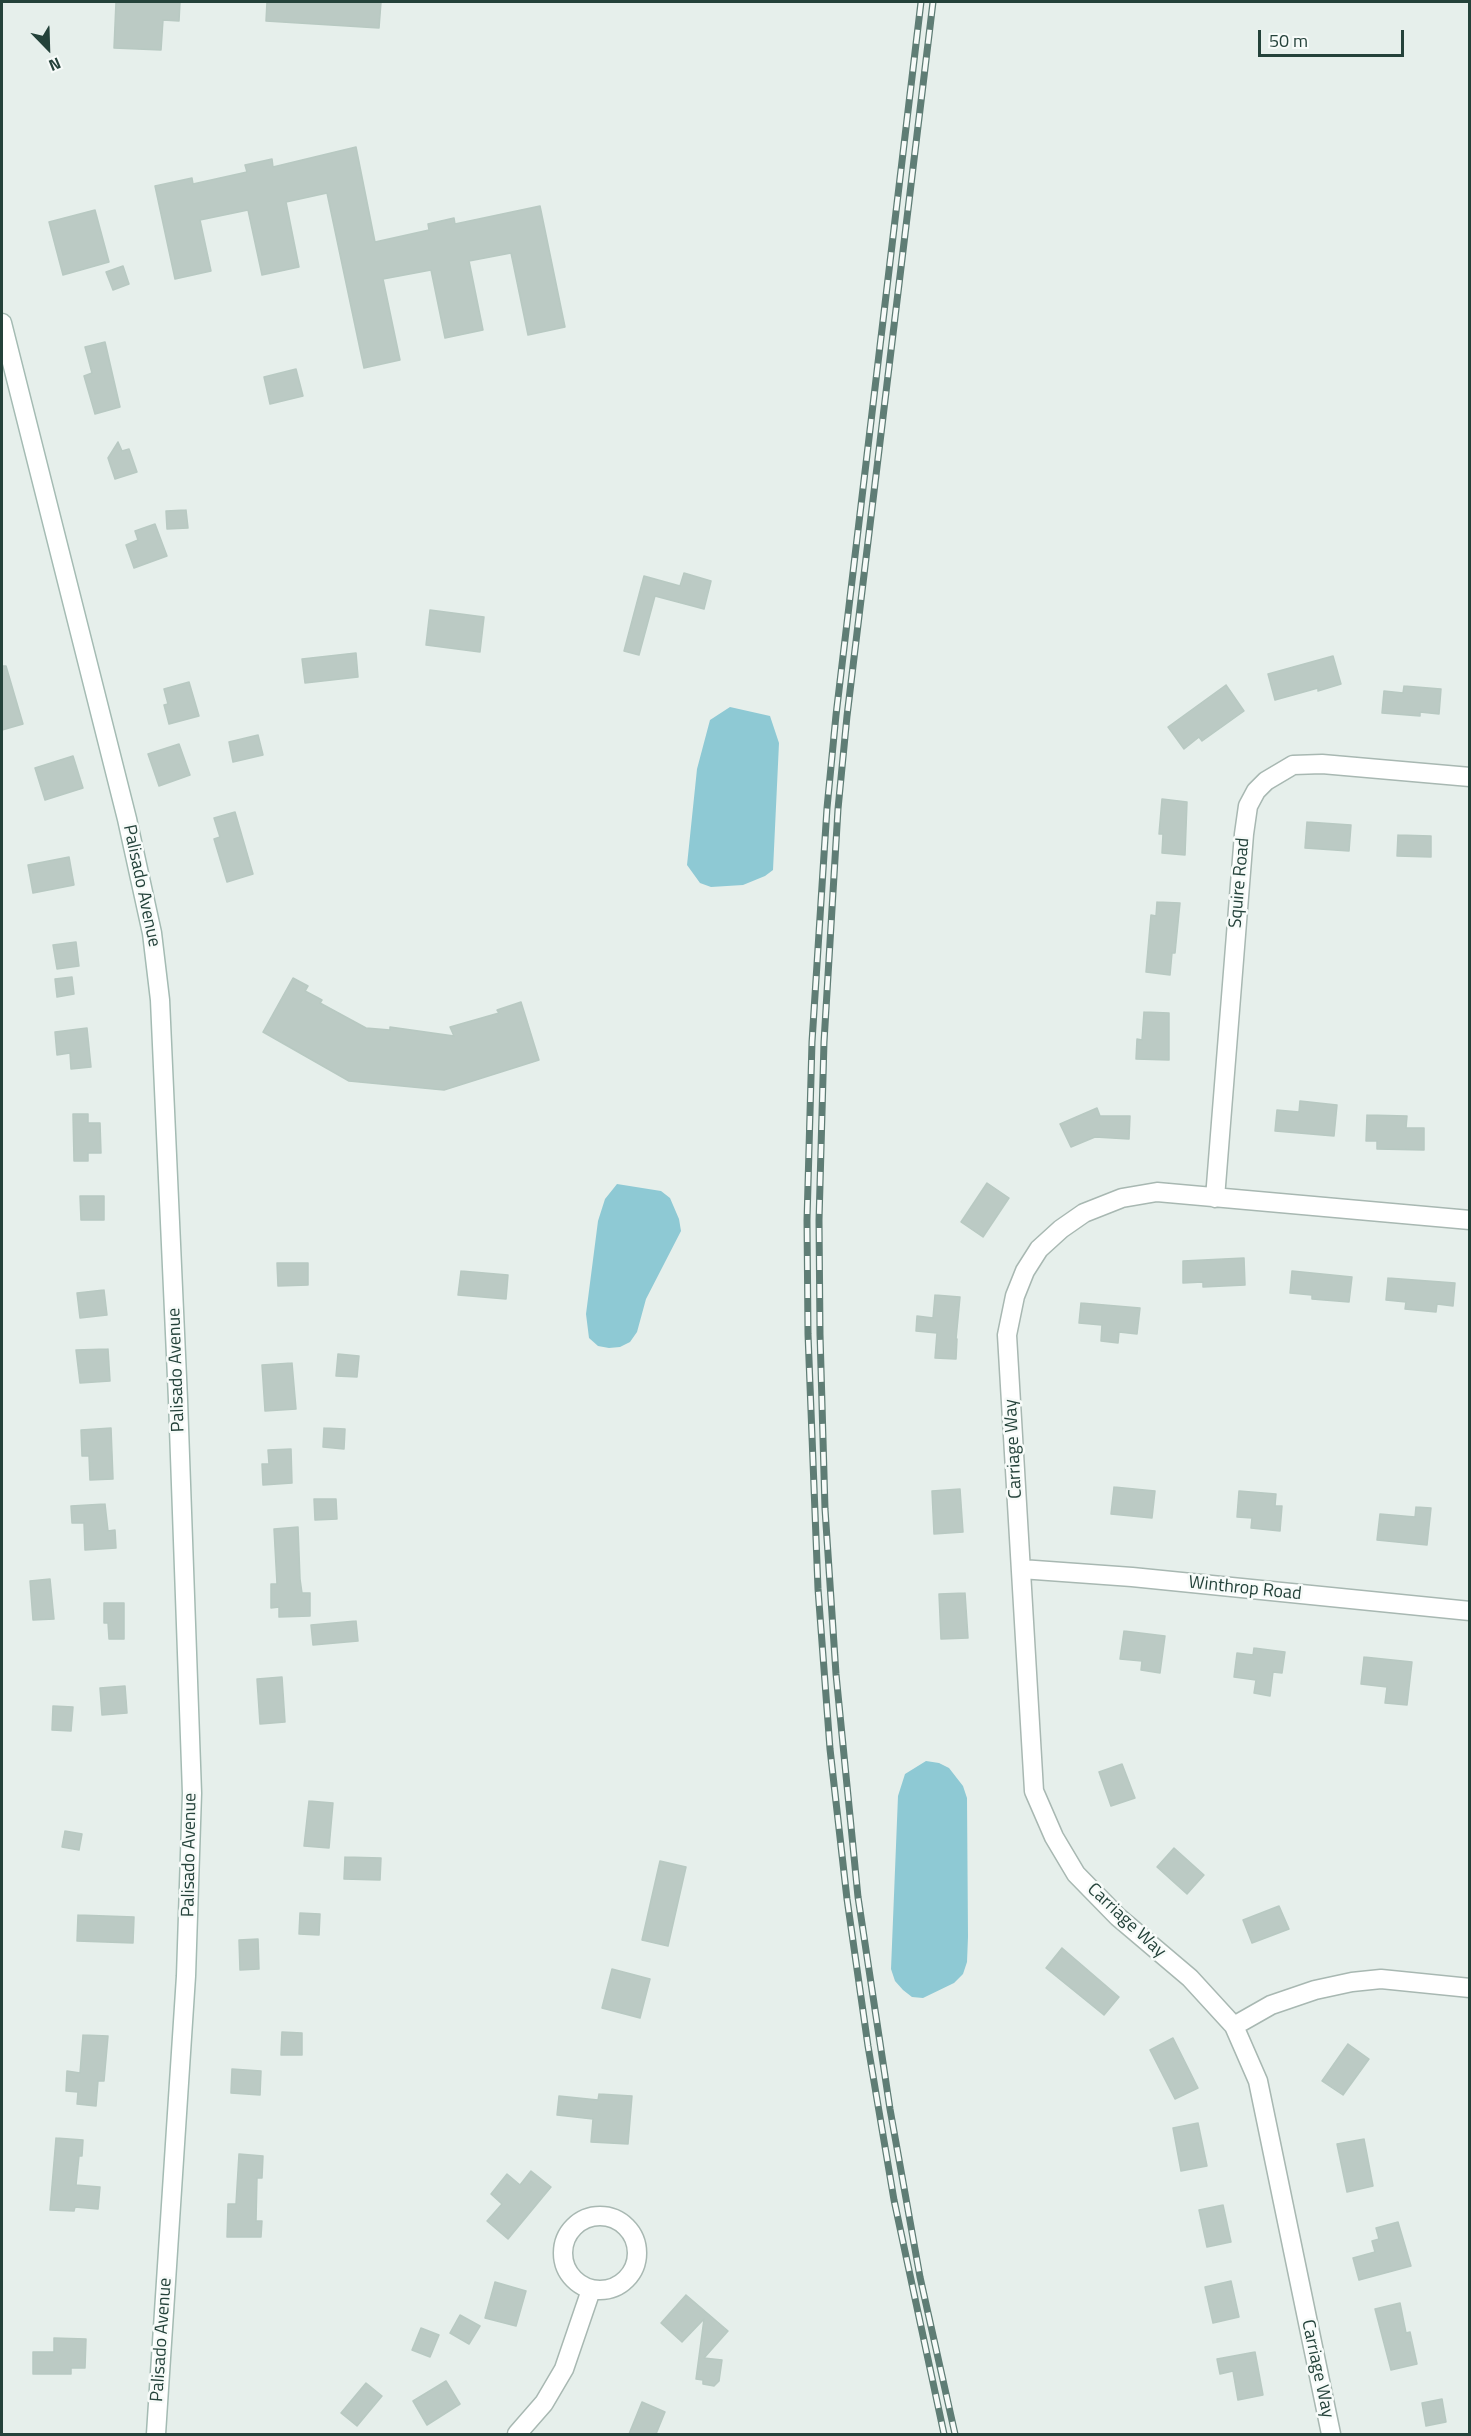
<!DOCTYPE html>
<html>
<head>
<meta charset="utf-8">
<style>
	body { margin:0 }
	#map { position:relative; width:1471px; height:2436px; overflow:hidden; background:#e6efeb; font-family:"Titillium Web",sans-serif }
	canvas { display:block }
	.frame { position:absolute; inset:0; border:3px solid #24423a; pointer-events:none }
	.north { position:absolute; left:18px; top:18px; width:60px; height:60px; -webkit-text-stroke:4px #f7fbf9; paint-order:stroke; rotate:157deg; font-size:16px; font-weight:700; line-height:24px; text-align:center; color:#24423a }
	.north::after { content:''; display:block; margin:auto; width:21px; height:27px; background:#24423a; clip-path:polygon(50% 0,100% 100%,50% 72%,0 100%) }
	.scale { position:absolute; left:1258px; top:30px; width:146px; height:27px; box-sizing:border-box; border:3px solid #24423a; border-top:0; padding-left:8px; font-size:18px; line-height:21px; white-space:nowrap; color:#24423a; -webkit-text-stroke:4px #f7fbf9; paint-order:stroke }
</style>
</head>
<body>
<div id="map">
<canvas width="1471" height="2436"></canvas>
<div class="frame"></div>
<div class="north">N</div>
<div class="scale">50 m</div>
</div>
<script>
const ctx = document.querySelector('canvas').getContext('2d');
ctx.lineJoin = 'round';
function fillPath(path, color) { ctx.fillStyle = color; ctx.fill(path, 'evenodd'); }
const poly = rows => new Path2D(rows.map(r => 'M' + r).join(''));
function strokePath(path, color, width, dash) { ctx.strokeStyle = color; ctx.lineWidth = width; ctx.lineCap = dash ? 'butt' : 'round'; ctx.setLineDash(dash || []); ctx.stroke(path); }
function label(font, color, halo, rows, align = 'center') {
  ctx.font = font + ' "Titillium Web",sans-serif'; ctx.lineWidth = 5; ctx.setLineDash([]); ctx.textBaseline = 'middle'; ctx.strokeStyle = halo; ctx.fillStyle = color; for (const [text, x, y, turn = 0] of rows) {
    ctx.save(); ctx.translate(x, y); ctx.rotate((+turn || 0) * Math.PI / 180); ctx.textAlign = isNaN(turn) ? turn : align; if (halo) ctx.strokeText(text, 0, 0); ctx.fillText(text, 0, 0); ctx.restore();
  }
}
fillPath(poly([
	[730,707,770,716,779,743,773,870,765,876,743,885,711,887,700,883,687,865,697,769,710,720],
	[617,1184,661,1191,670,1198,679,1219,681,1231,646,1299,637,1332,630,1342,620,1347,609,1348,598,1346,589,1338,586,1314,598,1221,605,1199],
	[926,1761,939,1763,949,1768,963,1786,967,1798,968,1937,967,1962,963,1974,954,1983,923,1998,912,1997,903,1990,895,1981,891,1969,898,1796,905,1774]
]), '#8ec9d4');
const building = poly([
	[116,2,180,2,179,21,163,20,161,50,114,48,116,2],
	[267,2,381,2,379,28,266,21,267,2],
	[356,147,375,242,429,230,428,224,454,218,455,224,540,206,565,327,528,335,511,253,469,261,483,330,445,338,431,270,383,279,400,360,364,368,327,193,286,202,299,267,262,275,248,210,200,220,211,271,175,279,155,186,192,178,193,184,247,172,245,165,272,159,273,167,356,147],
	[95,210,109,262,63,275,49,222,95,210],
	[123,266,129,284,113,290,106,272,123,266],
	[105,342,120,407,95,414,84,376,92,373,85,347,105,342],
	[296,369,303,396,270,404,264,377,296,369],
	[118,442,122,451,129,449,137,472,115,479,108,458,118,442],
	[186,510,188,528,167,529,166,511,186,510],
	[155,524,167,556,134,568,126,545,138,540,135,531,155,524],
	[684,573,711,581,704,609,655,596,639,655,624,651,644,576,680,586,684,573],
	[430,610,484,617,480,652,426,645,430,610],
	[356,653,358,677,305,683,302,659,356,653],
	[1333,656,1341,684,1318,691,1318,688,1275,700,1268,674,1333,656],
	[2,666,6,666,23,724,2,730,2,666],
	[189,682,199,716,169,724,164,705,168,704,164,689,189,682],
	[1226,685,1244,711,1202,741,1199,737,1184,749,1168,727,1226,685],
	[1404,686,1441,689,1439,714,1420,712,1420,716,1382,713,1384,691,1403,693,1404,686],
	[258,735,263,755,233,762,229,742,258,735],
	[179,744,190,775,159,786,148,754,179,744],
	[73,756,83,788,45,800,35,768,73,756],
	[1162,799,1187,802,1185,855,1162,853,1163,834,1159,834,1162,799],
	[235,812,253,874,227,882,214,839,220,837,214,818,235,812],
	[1307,822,1351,825,1349,851,1305,848,1307,822],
	[1398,835,1431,836,1431,857,1397,856,1398,835],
	[69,857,74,885,33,893,28,865,69,857],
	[1157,902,1180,903,1175,953,1172,953,1170,975,1146,972,1151,915,1156,916,1157,902],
	[76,942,79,966,57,969,53,945,76,942],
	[72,977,74,994,57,997,55,979,72,977],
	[293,978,308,986,305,991,322,1000,320,1003,366,1028,390,1030,390,1027,454,1036,450,1027,499,1013,497,1010,521,1002,539,1060,444,1090,349,1081,263,1032,293,978],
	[1144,1012,1169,1013,1169,1060,1136,1059,1137,1039,1142,1040,1144,1012],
	[87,1028,91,1067,71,1069,70,1053,57,1055,55,1032,87,1028],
	[1300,1101,1337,1105,1334,1136,1275,1131,1277,1110,1299,1112,1300,1101],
	[1097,1108,1100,1116,1130,1116,1129,1139,1095,1137,1071,1147,1060,1124,1097,1108],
	[73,1114,88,1114,88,1123,100,1123,101,1153,88,1153,88,1161,74,1161,73,1114],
	[1367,1115,1407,1116,1406,1128,1424,1128,1424,1150,1377,1149,1377,1141,1366,1141,1367,1115],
	[987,1183,1009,1198,983,1237,961,1222,987,1183],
	[80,1196,104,1196,104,1220,81,1220,80,1196],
	[1244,1258,1245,1285,1203,1287,1203,1282,1183,1283,1183,1261,1244,1258],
	[277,1263,308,1263,308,1285,278,1286,277,1263],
	[461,1271,508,1275,506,1299,458,1295,461,1271],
	[1292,1271,1352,1277,1349,1302,1312,1299,1312,1295,1290,1293,1292,1271],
	[1388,1278,1455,1283,1453,1306,1437,1304,1436,1312,1405,1309,1406,1302,1386,1300,1388,1278],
	[104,1290,107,1315,80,1318,77,1293,104,1290],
	[935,1295,960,1297,956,1339,957,1339,956,1359,935,1358,937,1333,916,1331,917,1316,933,1318,935,1295],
	[1081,1303,1140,1308,1137,1334,1119,1332,1118,1343,1101,1341,1102,1325,1079,1323,1081,1303],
	[108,1349,110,1381,80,1383,76,1350,108,1349],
	[338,1354,359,1356,357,1377,336,1376,338,1354],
	[292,1363,296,1409,265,1411,262,1365,292,1363],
	[111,1428,113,1479,90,1480,89,1456,82,1456,81,1430,111,1428],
	[324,1428,345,1429,344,1449,323,1447,324,1428],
	[291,1449,292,1483,263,1485,262,1464,269,1464,268,1450,291,1449],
	[1114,1487,1155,1491,1152,1518,1111,1514,1114,1487],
	[960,1489,963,1532,934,1534,932,1491,960,1489],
	[1239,1491,1276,1494,1275,1506,1282,1506,1280,1531,1251,1528,1252,1518,1237,1517,1239,1491],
	[314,1499,336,1499,337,1519,315,1520,314,1499],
	[105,1504,108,1531,115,1530,116,1548,85,1550,84,1523,72,1523,71,1506,105,1504],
	[1416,1507,1431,1508,1427,1545,1377,1540,1380,1514,1415,1517,1416,1507],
	[298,1527,300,1579,302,1593,310,1593,310,1616,279,1617,279,1607,271,1608,271,1584,277,1584,274,1529,298,1527],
	[50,1579,54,1619,33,1620,30,1581,50,1579],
	[965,1593,968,1638,941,1639,939,1594,965,1593],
	[104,1603,124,1603,124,1639,109,1639,108,1623,104,1623,104,1603],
	[356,1621,358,1641,313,1645,311,1625,356,1621],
	[1124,1631,1165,1636,1160,1673,1141,1670,1142,1661,1120,1659,1124,1631],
	[1254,1648,1285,1652,1282,1673,1273,1672,1270,1696,1254,1693,1256,1680,1234,1677,1237,1653,1253,1655,1254,1648],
	[1364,1657,1412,1662,1407,1705,1385,1703,1387,1687,1361,1684,1364,1657],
	[282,1677,285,1722,260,1724,257,1679,282,1677],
	[125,1686,127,1713,102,1715,100,1688,125,1686],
	[53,1706,73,1707,71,1731,52,1730,53,1706],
	[1122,1764,1135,1798,1111,1806,1099,1772,1122,1764],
	[309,1801,333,1803,329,1848,304,1846,309,1801],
	[65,1831,82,1834,79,1850,62,1847,65,1831],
	[1174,1848,1204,1875,1187,1894,1157,1867,1174,1848],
	[345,1857,381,1858,380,1880,344,1879,345,1857],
	[660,1861,686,1867,668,1946,642,1940,660,1861],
	[1279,1906,1289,1929,1252,1943,1243,1920,1279,1906],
	[300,1913,320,1914,319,1935,299,1934,300,1913],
	[78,1915,134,1917,133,1943,77,1941,78,1915],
	[258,1939,259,1969,240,1970,239,1940,258,1939],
	[1062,1948,1119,1997,1104,2015,1046,1968,1062,1948],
	[612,1969,650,1979,640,2018,602,2008,612,1969],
	[282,2032,302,2033,302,2055,281,2055,282,2032],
	[83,2035,108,2036,104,2081,98,2081,96,2106,77,2104,78,2092,66,2091,67,2071,80,2073,83,2035],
	[1173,2038,1198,2088,1175,2099,1150,2050,1173,2038],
	[1348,2044,1369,2059,1343,2095,1322,2081,1348,2044],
	[232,2069,261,2071,260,2095,231,2093,232,2069],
	[599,2094,632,2096,628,2144,591,2142,593,2119,557,2115,559,2096,598,2100,599,2094],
	[1198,2123,1207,2166,1181,2171,1173,2128,1198,2123],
	[56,2138,83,2140,82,2156,79,2156,76,2185,100,2187,98,2209,75,2207,74,2211,50,2210,56,2138],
	[1364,2139,1373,2186,1347,2192,1337,2144,1364,2139],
	[239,2154,263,2156,262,2178,257,2178,256,2221,262,2221,261,2237,227,2237,228,2204,236,2204,239,2154],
	[531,2171,551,2187,508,2239,487,2221,502,2204,491,2194,507,2174,520,2185,531,2171],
	[1223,2205,1231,2242,1207,2247,1199,2210,1223,2205],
	[1398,2222,1411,2266,1359,2280,1353,2258,1375,2252,1372,2241,1379,2239,1376,2228,1398,2222],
	[1231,2281,1239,2317,1213,2323,1205,2287,1231,2281],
	[495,2282,526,2291,516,2326,485,2318,495,2282],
	[686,2295,728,2331,704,2358,722,2360,719,2381,714,2386,703,2384,703,2380,696,2379,704,2319,682,2342,661,2323,686,2295],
	[1400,2303,1406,2333,1410,2332,1417,2364,1391,2370,1375,2309,1400,2303],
	[460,2315,480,2326,469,2344,450,2333,460,2315],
	[421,2328,439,2335,430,2357,412,2350,421,2328],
	[54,2338,86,2339,85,2368,71,2368,71,2374,33,2374,33,2352,54,2352,54,2338],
	[1255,2352,1263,2395,1238,2400,1233,2371,1220,2374,1217,2359,1255,2352],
	[446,2381,460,2404,427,2425,413,2401,446,2381],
	[366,2383,382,2396,357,2426,341,2413,366,2383],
	[1442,2399,1446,2422,1426,2426,1422,2403,1442,2399],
	[642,2402,665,2412,656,2434,629,2434,642,2402]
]);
fillPath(building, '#bbcac4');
strokePath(building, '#b8c9c2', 1.5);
const street = poly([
	[1215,1198,1244,834,1248,806,1256,791,1266,781,1293,765,1322,764,1470,777],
	[1021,1569,1132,1577,1470,1611],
	[1234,2026,1190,1978,1118,1917,1076,1874,1054,1837,1034,1791,1007,1335,1015,1296,1025,1271,1039,1249,1061,1229,1084,1213,1122,1198,1157,1192,1470,1220],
	'563 2253a37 37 0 1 1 74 0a37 37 0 1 1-74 0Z',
	[517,2434,544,2403,564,2369,591,2290],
	[1331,2434,1258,2081,1234,2026,1271,2005,1315,1990,1352,1982,1381,1979,1470,1988]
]);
const secondary = poly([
	[2,323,127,819,152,933,160,1000,178,1400,192,1793,186,1976,156,2434]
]);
strokePath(street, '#a8b8b2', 21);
strokePath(secondary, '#a4bbb3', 21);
strokePath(street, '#fff', 18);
strokePath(secondary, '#fff', 18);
const rail = poly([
	[921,2,836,715,827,808,812,1042,807,1220,808,1334,818,1589,830,1749,847,1899,868,2046,894,2200,944,2434],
	[933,2,847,716,838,809,824,1042,819,1220,820,1334,825,1509,836,1674,858,1897,890,2109,920,2277,955,2434]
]);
strokePath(rail, '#5f7d75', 7);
strokePath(rail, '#f7fbf9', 4.5, [14]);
label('18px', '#24423a', '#f7fbf9', [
	["Squire Road",1240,883,-85],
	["Palisado Avenue",141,886,78],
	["Palisado Avenue",177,1370,-92],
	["Carriage Way",1014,1449,-93],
	["Winthrop Road",1245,1589,6],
	["Palisado Avenue",190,1855,-89],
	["Carriage Way",1126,1921,43],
	["Palisado Avenue",162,2340,-86],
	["Carriage Way",1317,2369,78]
]);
</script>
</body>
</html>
